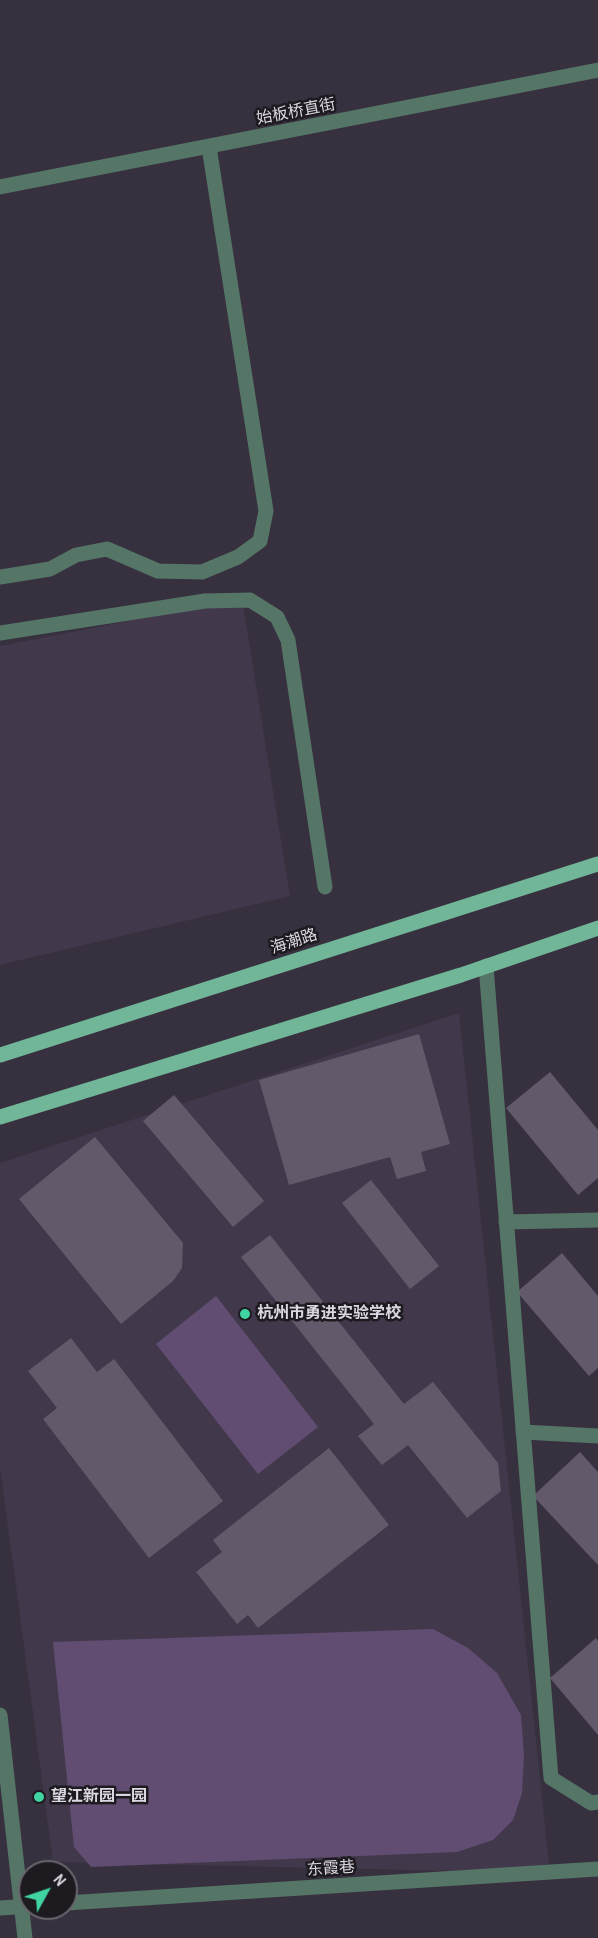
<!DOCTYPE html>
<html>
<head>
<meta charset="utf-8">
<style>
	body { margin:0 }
	#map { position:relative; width:598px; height:1938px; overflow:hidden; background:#37303e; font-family:"Archivo Narrow",sans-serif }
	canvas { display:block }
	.north { position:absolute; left:18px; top:1860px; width:60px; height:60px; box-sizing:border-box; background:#1d1a20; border:2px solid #69666d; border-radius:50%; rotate:50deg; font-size:16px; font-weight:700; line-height:24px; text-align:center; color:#dcd8e1 }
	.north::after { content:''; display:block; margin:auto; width:21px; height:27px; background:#40d4a2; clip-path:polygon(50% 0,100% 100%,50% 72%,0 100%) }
</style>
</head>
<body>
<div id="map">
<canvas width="598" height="1938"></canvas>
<div class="north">N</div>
</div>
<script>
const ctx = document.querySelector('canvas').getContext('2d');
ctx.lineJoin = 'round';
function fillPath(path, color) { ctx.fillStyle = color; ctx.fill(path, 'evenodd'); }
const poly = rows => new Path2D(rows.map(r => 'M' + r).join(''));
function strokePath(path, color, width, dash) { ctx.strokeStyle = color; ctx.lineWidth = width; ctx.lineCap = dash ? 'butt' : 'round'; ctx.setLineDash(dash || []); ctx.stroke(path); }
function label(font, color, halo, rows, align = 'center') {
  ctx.font = font + ' "Archivo Narrow","Noto Sans SC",sans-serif'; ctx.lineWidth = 5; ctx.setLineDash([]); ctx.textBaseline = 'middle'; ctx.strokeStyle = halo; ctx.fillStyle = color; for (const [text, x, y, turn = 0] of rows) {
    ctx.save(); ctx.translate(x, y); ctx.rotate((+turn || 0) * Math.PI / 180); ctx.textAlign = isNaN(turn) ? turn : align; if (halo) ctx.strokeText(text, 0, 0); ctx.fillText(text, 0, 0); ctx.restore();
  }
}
fillPath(poly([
	[242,599,290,896,0,965,0,646],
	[459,1013,550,1873,53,1862,0,1467,0,1163]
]), '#42384b');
fillPath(poly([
	[216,1296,318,1427,258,1474,156,1344],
	[433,1629,468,1648,497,1673,521,1715,524,1755,522,1793,513,1820,493,1840,457,1852,91,1867,74,1847,53,1642]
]), '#604d71');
fillPath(poly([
	[419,1034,450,1144,421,1152,426,1171,397,1179,390,1157,289,1185,259,1080],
	[550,1072,598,1130,598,1178,578,1195,506,1108],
	[174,1095,264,1201,233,1227,143,1121],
	[95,1137,183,1243,182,1268,173,1281,121,1324,19,1199],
	[371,1180,439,1266,410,1289,342,1203],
	[270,1235,404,1404,433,1382,498,1463,501,1491,467,1518,408,1445,382,1465,358,1436,374,1424,241,1257],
	[562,1253,598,1296,598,1368,589,1376,517,1292],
	[71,1338,97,1372,114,1359,223,1501,149,1558,43,1419,57,1408,28,1371],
	[329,1448,389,1525,258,1628,248,1615,237,1624,196,1572,222,1552,213,1540],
	[580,1452,598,1472,598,1565,533,1496],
	[596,1638,598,1641,598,1735,550,1678]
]), '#625a6a');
strokePath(poly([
	[0,187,598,70],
	[0,577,50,569,76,555,107,549,158,571,202,572,238,557,260,541,266,511,209,147],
	[0,633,205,601,250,600,277,617,288,640,325,887],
	[486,966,551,1778,591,1803,598,1802],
	[506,1222,598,1220],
	[523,1432,598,1436],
	[0,1715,25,1938],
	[66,1903,598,1869],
	[0,1908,30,1906]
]), '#557567', 15);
strokePath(poly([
	[0,1055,598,864],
	[0,1117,461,975,598,928]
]), '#71b699', 15);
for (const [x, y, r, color] of [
	[245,1314,6,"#40d4a2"],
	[39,1797,6,"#40d4a2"]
]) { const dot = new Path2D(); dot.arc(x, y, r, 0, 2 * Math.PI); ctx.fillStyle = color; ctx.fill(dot); strokePath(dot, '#1d1a20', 2); }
label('16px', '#dcd8e1', '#1d1a20', [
	["始板桥直街",296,112,-11],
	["海潮路",294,942,-18],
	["东霞巷",331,1869,-4]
]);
label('bold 16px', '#dcd8e1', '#1d1a20', [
	["杭州市勇进实验学校",257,1314],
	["望江新园一园",51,1797]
], 'left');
</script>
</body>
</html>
